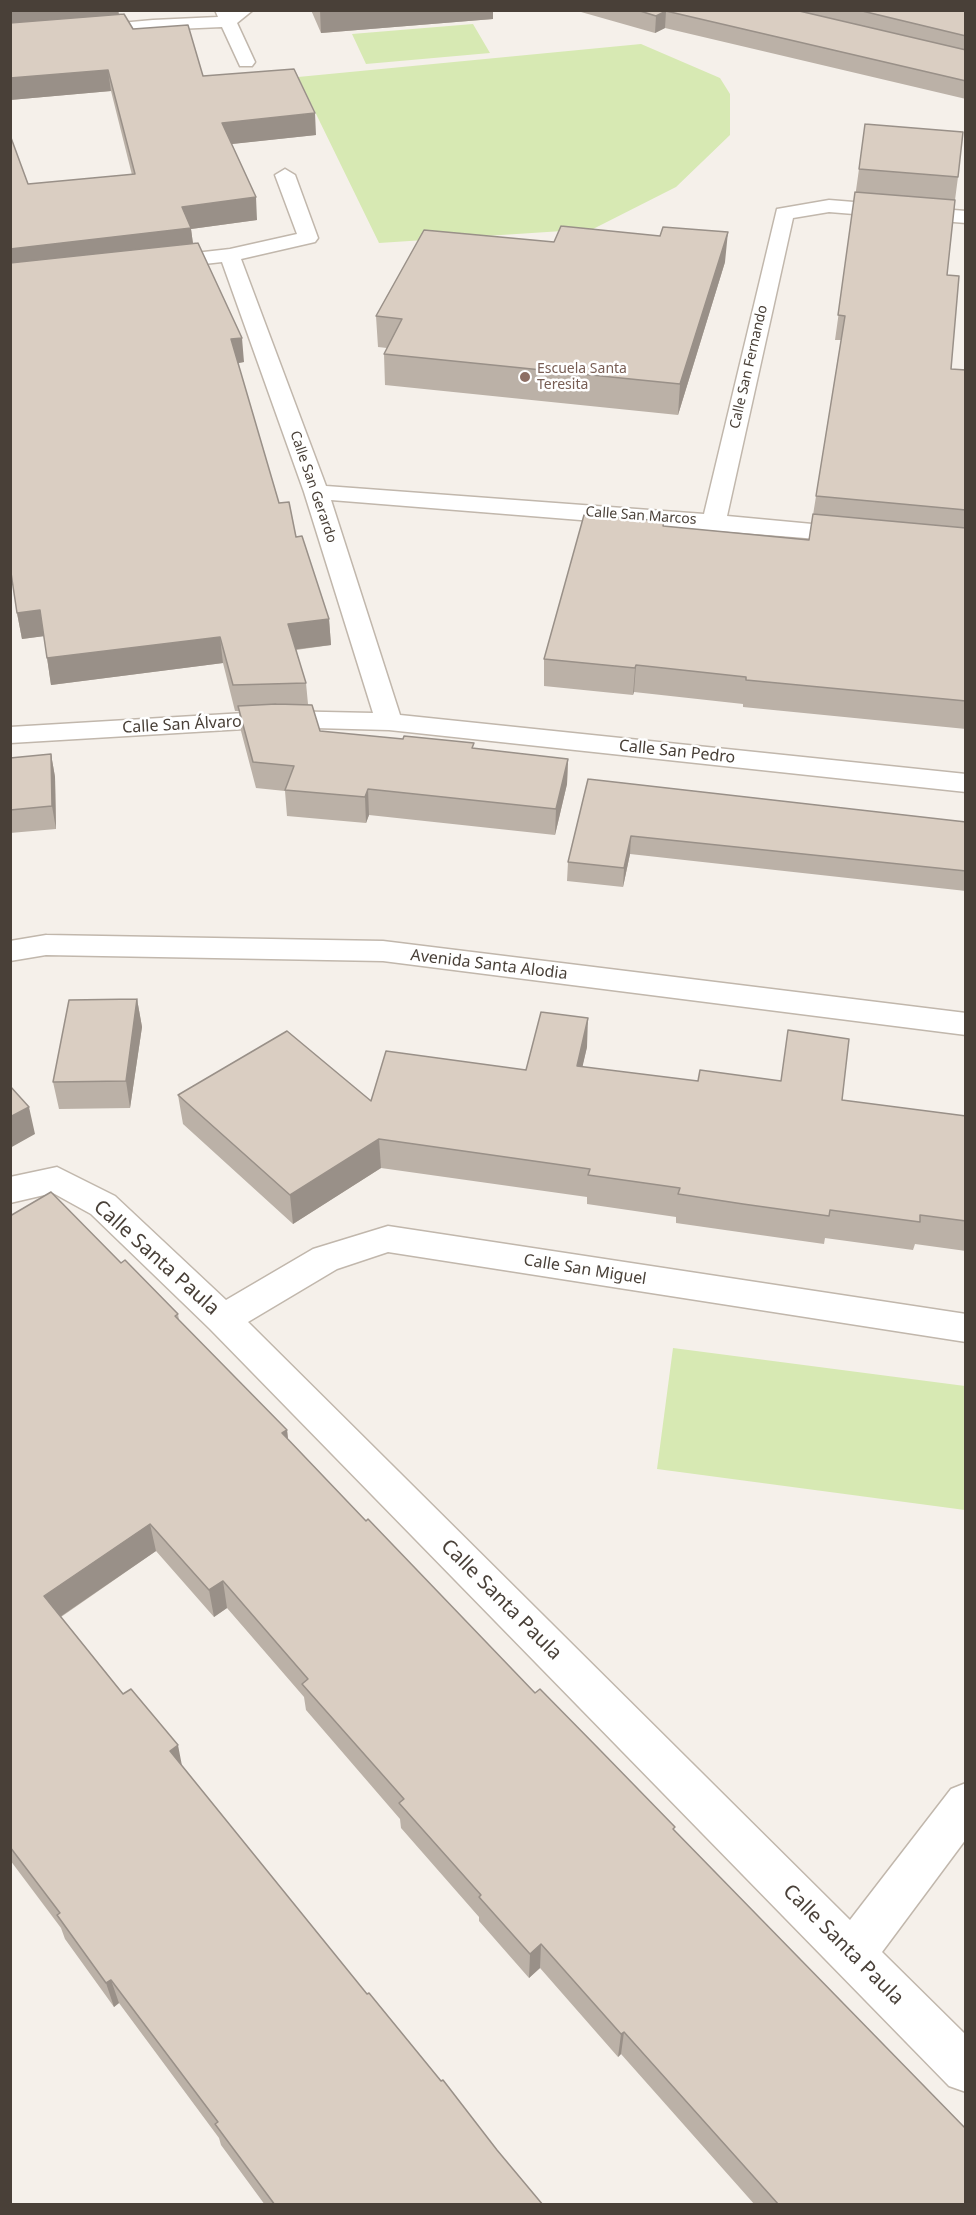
<!DOCTYPE html>
<html>
<head>
<meta charset="utf-8">
<style>
	body { margin:0 }
	#map { position:relative; width:976px; height:2215px; overflow:hidden; background:#f5f0ea; font-family:"Noto Sans",sans-serif }
	canvas { display:block }
	.frame { position:absolute; inset:0; border:12px solid #494038; pointer-events:none }
</style>
</head>
<body>
<div id="map">
<canvas width="976" height="2215"></canvas>
<div class="frame"></div>
</div>
<script>
const ctx = document.querySelector('canvas').getContext('2d');
ctx.lineJoin = 'round';
function fillPath(path, color) { ctx.fillStyle = color; ctx.fill(path, 'evenodd'); }
const poly = rows => new Path2D(rows.map(r => 'M' + r).join(''));
function strokePath(path, color, width, dash) { ctx.strokeStyle = color; ctx.lineWidth = width; ctx.lineCap = dash ? 'butt' : 'round'; ctx.setLineDash(dash || []); ctx.stroke(path); }
function label(font, color, halo, rows, align = 'center') {
  ctx.font = font + ' "Noto Sans",sans-serif'; ctx.lineWidth = 5; ctx.setLineDash([]); ctx.textBaseline = 'middle'; ctx.strokeStyle = halo; ctx.fillStyle = color; for (const [text, x, y, turn = 0] of rows) {
    ctx.save(); ctx.translate(x, y); ctx.rotate((+turn || 0) * Math.PI / 180); ctx.textAlign = isNaN(turn) ? turn : align; if (halo) ctx.strokeText(text, 0, 0); ctx.fillText(text, 0, 0); ctx.restore();
  }
}
fillPath(poly([
	[473,24,490,53,366,64,352,34],
	[641,44,720,78,730,94,730,135,676,187,593,229,379,243,298,77],
	[673,1348,965,1386,965,1510,657,1469]
]), '#d7e9b3');
const minor = poly([
	[215,10,253,10,237,23,255,62,252,66,240,66,222,27,153,30,10,43,10,33,153,20,218,17,215,10],
	[285,169,295,175,318,238,315,242,241,259,326,486,704,514,777,209,829,200,966,211,966,223,829,212,793,218,727,516,855,528,864,530,867,535,864,540,855,542,331,500,400,715,966,774,966,792,389,730,278,727,10,743,10,727,278,711,373,713,304,492,222,262,160,269,153,267,150,263,153,259,160,257,230,249,297,234,275,175,285,169],
	[57,1167,115,1196,226,1300,313,1249,388,1226,966,1314,966,1342,388,1252,337,1269,248,1322,850,1920,951,1789,966,1783,966,1839,882,1952,966,2035,966,2092,949,2086,210,1329,91,1214,53,1193,10,1203,10,1177,57,1167]
]);
const tertiary = poly([
	[46,935,383,941,966,1013,966,1035,383,961,46,955,10,961,10,941,46,935]
]);
strokePath(minor, '#c1b7ac', 3);
strokePath(tertiary, '#c1b7ac', 3);
fillPath(minor, '#fff');
fillPath(tertiary, '#fff');
fillPath(poly([
	[10,10,118,10,119,14,133,29,203,76,316,135,231,144,257,220,191,229,193,244,244,362,238,363,279,503,296,537,329,619,331,645,296,650,306,683,308,704,320,731,568,759,567,784,555,835,369,815,366,823,287,816,285,791,256,788,241,731,239,711,235,711,223,663,51,685,44,636,22,639,17,613,28,184,132,175,111,91,10,100],
	[311,10,493,10,493,19,321,33],
	[574,10,966,10,966,99,665,28,655,33],
	[859,169,958,177,955,200,947,275,951,369,966,370,966,729,743,707,743,704,634,692,633,695,544,686,544,659,664,521,664,527,809,540,841,340,835,340],
	[725,262,678,415,385,385,384,354,387,348,378,347,376,316],
	[51,754,55,777,56,829,10,833,10,758],
	[588,779,966,822,966,891,630,854,623,887,567,881,568,862],
	[137,999,142,1027,130,1108,59,1109,53,1082],
	[587,1047,582,1067,966,1116,966,1251,915,1244,913,1250,825,1238,824,1244,739,1232,676,1223,676,1217,587,1204,587,1197,381,1168,293,1224,183,1124,178,1095,371,1101,526,1070],
	[10,1216,121,1263,178,1314,179,1320,287,1430,288,1439,366,1521,535,1693,675,1831,966,2205,755,2205,621,2054,618,2057,540,1968,529,1978,479,1921,479,1917,401,1828,400,1819,306,1710,304,1697,227,1608,214,1617,156,1551,61,1617,367,1994,543,2205,265,2205,221,2145,219,2138,119,2003,114,2007,65,1939,61,1928,10,1860]
]), '#bbb1a7');
fillPath(poly([
	[10,10,118,10,120,21,10,31],
	[320,10,493,10,493,19,321,33],
	[666,11,665,28,655,33,656,16],
	[108,70,111,91,10,100,10,78],
	[315,113,316,135,223,145,222,123],
	[256,197,257,220,191,229,194,251,10,273,10,249,182,207],
	[728,232,725,262,678,415,680,384],
	[242,338,244,362,233,364,231,339],
	[40,610,45,636,22,639,17,613],
	[329,619,331,645,290,650,288,624],
	[220,637,223,663,51,685,47,658],
	[636,665,634,692,633,695,635,668],
	[51,754,55,777,56,829,52,806],
	[568,759,567,784,555,835,556,809],
	[368,789,369,815,366,823,365,797],
	[631,836,630,854,623,887,624,868],
	[137,999,142,1027,130,1108,126,1081],
	[588,1018,587,1047,576,1095,577,1066],
	[29,1107,35,1134,10,1148,10,1117],
	[379,1139,381,1168,293,1224,290,1195],
	[287,1430,290,1458,282,1433],
	[150,1524,156,1551,51,1623,44,1596],
	[223,1581,227,1608,214,1617,209,1590],
	[178,1745,183,1771,170,1751],
	[541,1944,540,1968,529,1978,530,1954],
	[111,1980,119,2003,114,2007,106,1983],
	[624,2032,621,2054,618,2057,621,2034]
]), '#999088');
const building = poly([
	[637,10,795,10,966,50,966,81,666,11,656,16,637,10],
	[858,10,966,10,966,36,858,10],
	[124,14,133,29,188,25,203,76,294,69,315,113,222,123,256,197,182,207,191,228,10,249,10,135,28,184,135,174,108,70,10,78,10,23,124,14],
	[865,124,963,132,958,177,859,169,865,124],
	[855,192,955,200,947,275,959,276,951,369,966,370,966,510,816,496,845,316,838,315,855,192],
	[561,226,660,236,663,227,728,232,680,384,384,354,402,319,376,316,424,230,554,242,561,226],
	[198,243,242,338,231,339,279,503,289,502,296,537,302,536,329,619,288,624,306,683,233,685,220,637,47,658,40,610,17,613,10,566,10,263,198,243],
	[813,514,966,528,966,701,746,680,746,677,636,665,635,668,544,659,584,515,664,521,663,526,809,540,813,514],
	[276,704,312,705,320,731,403,739,404,736,474,743,472,748,568,759,556,809,368,789,365,797,285,790,294,766,253,762,238,706,276,704],
	[51,754,52,806,10,810,10,758,51,754],
	[588,779,966,822,966,871,631,836,624,868,568,862,588,779],
	[137,999,126,1081,53,1082,69,1000,137,999],
	[541,1012,588,1018,577,1066,698,1081,700,1070,781,1081,788,1030,849,1039,842,1100,966,1116,966,1221,920,1215,920,1222,830,1210,829,1216,743,1204,678,1194,680,1188,588,1175,590,1169,379,1139,290,1195,178,1095,287,1031,371,1101,386,1051,526,1070,541,1012],
	[10,1086,29,1107,10,1117,10,1086],
	[51,1192,121,1263,125,1260,178,1314,175,1316,287,1430,282,1433,366,1521,368,1519,535,1693,540,1689,599,1749,675,1827,673,1829,966,2129,966,2205,779,2205,624,2032,621,2034,541,1944,530,1954,479,1897,481,1895,399,1803,404,1799,302,1684,308,1679,223,1581,209,1590,150,1524,44,1596,123,1694,131,1689,178,1745,170,1751,367,1994,369,1993,441,2081,443,2080,497,2150,543,2205,275,2205,215,2124,218,2122,111,1980,106,1983,57,1915,60,1913,10,1847,10,1216,51,1192]
]);
fillPath(building, '#dacec2');
strokePath(building, '#999088', 1.5);
for (const [x, y, r, color] of [
	[525,377,6,"#8d6e63"]
]) { const dot = new Path2D(); dot.arc(x, y, r, 0, 2 * Math.PI); ctx.fillStyle = color; ctx.fill(dot); strokePath(dot, '#fff', 2); }
label('14px', '#494038', '#fff', [
	["Calle San Fernando",749,367,-77],
	["Calle San Gerardo",313,487,71],
	["Calle San Marcos",641,516,4]
]);
label('14px', '#785e54', '#fff', [
	["Escuela Santa",537,369],
	["Teresita",537,385]
], 'left');
label('16px', '#494038', '#fff', [
	["Calle San Álvaro",182,725,-3],
	["Calle San Pedro",677,752,6],
	["Avenida Santa Alodia",489,965,7],
	["Calle San Miguel",585,1270,9]
]);
label('20px', '#494038', '#fff', [
	["Calle Santa Paula",156,1258,42],
	["Calle Santa Paula",501,1600,45],
	["Calle Santa Paula",843,1945,45]
]);
</script>
</body>
</html>
